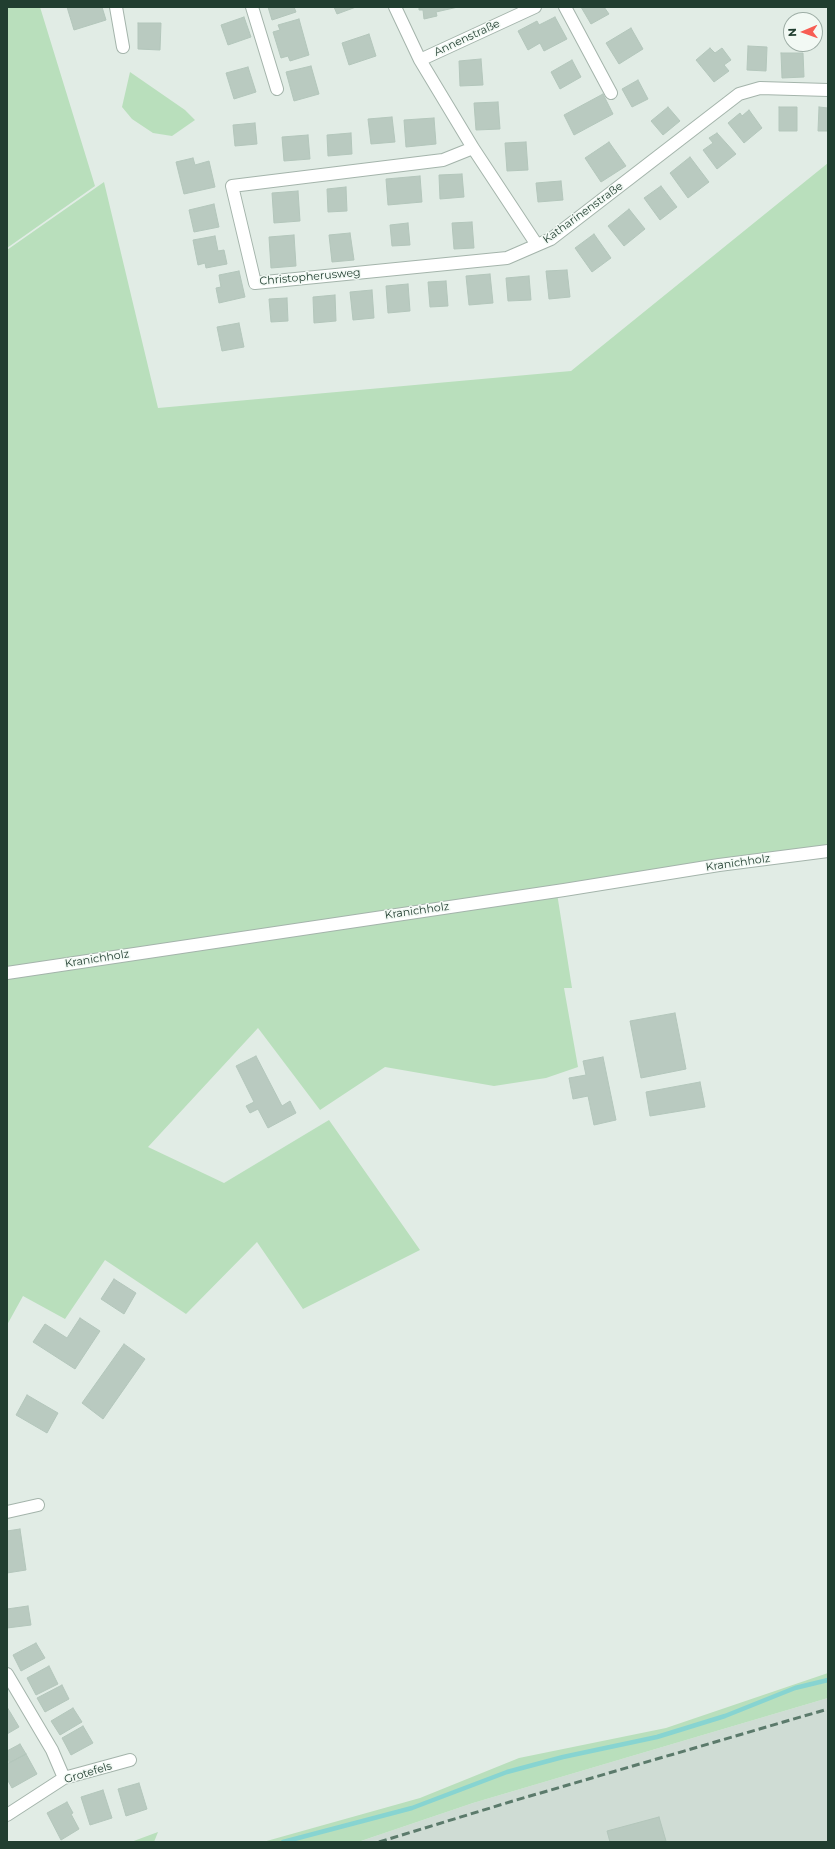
<!DOCTYPE html>
<html>
<head>
<meta charset="utf-8">
<style>
	body { margin:0 }
	#map { position:relative; width:835px; height:1849px; overflow:hidden; background:#e1ece5; font-family:Montserrat,sans-serif }
	canvas { display:block }
	.frame { position:absolute; inset:0; border:8px solid #213e30; pointer-events:none }
	.north { position:absolute; left:783px; top:12px; width:40px; height:40px; box-sizing:border-box; background:#f2f9f4; border:1px solid #9eaea6; border-radius:50%; rotate:268deg; font-size:11px; font-weight:700; line-height:16px; text-align:center; color:#213e30 }
	.north::after { content:''; display:block; margin:auto; width:14px; height:18px; background:#f75d54; clip-path:polygon(50% 0,100% 100%,50% 72%,0 100%) }
</style>
</head>
<body>
<div id="map">
<canvas width="835" height="1849"></canvas>
<div class="frame"></div>
<div class="north">N</div>
</div>
<script>
const ctx = document.querySelector('canvas').getContext('2d');
ctx.lineJoin = 'round';
function fillPath(path, color) { ctx.fillStyle = color; ctx.fill(path, 'evenodd'); }
const poly = rows => new Path2D(rows.map(r => 'M' + r).join(''));
function strokePath(path, color, width, dash) { ctx.strokeStyle = color; ctx.lineWidth = width; ctx.lineCap = dash ? 'butt' : 'round'; ctx.setLineDash(dash || []); ctx.stroke(path); }
function label(font, color, halo, rows, align = 'center') {
  ctx.font = font + ' Montserrat,sans-serif'; ctx.lineWidth = 3; ctx.setLineDash([]); ctx.textBaseline = 'middle'; ctx.strokeStyle = halo; ctx.fillStyle = color; for (const [text, x, y, turn = 0] of rows) {
    ctx.save(); ctx.translate(x, y); ctx.rotate((+turn || 0) * Math.PI / 180); ctx.textAlign = isNaN(turn) ? turn : align; if (halo) ctx.strokeText(text, 0, 0); ctx.fillText(text, 0, 0); ctx.restore();
  }
}
fillPath(poly([
	[828,1698,828,1842,358,1842,473,1803]
]), '#cfdcd4');
fillPath(poly([
	[7,7,40,7,95,186,7,248],
	[130,72,185,110,195,120,172,136,153,133,132,119,122,107],
	[828,163,828,849,556,887,572,988,564,988,578,1067,546,1078,494,1086,385,1067,320,1110,258,1028,148,1147,224,1183,329,1120,420,1250,303,1309,257,1242,186,1314,105,1260,65,1319,23,1296,7,1325,7,250,104,182,158,408,571,371],
	[828,1673,828,1698,473,1803,358,1842,263,1842,420,1798,519,1758,666,1728],
	[158,1832,154,1842,131,1842]
]), '#b9dfbc');
strokePath(poly([
	[283,1842,412,1808,507,1772,563,1757,657,1737,725,1716,795,1688,828,1680]
]), '#87d4d1', 4.5);
const building = poly([
	[67,7,102,7,106,20,74,30,67,7],
	[268,7,294,7,296,12,272,20,268,7],
	[334,7,356,7,337,14,334,7],
	[419,7,458,7,436,12,437,16,424,19,423,10,419,10,419,7],
	[581,7,604,7,609,14,591,24,581,7],
	[244,17,251,37,228,45,221,25,244,17],
	[555,17,567,39,544,51,540,43,528,50,518,31,537,21,539,25,555,17],
	[299,19,309,55,290,61,288,56,281,58,273,32,280,30,278,25,299,19],
	[138,23,161,23,160,50,138,49,138,23],
	[631,28,643,49,619,64,606,43,631,28],
	[369,34,376,56,349,65,342,43,369,34],
	[748,46,767,47,766,71,747,70,748,46],
	[710,48,715,53,722,48,731,60,724,65,729,71,714,82,696,60,710,48],
	[781,53,803,53,804,77,782,78,781,53],
	[481,59,483,85,460,86,459,61,481,59],
	[572,60,581,77,560,89,551,72,572,60],
	[311,66,319,94,294,101,286,72,311,66],
	[248,67,256,92,234,99,226,73,248,67],
	[638,80,648,99,632,107,622,89,638,80],
	[603,94,613,114,574,135,564,115,603,94],
	[498,102,500,129,476,130,474,103,498,102],
	[668,107,680,121,663,135,651,121,668,107],
	[779,107,797,107,797,131,779,131,779,107],
	[819,107,828,108,828,131,818,131,819,107],
	[749,110,762,128,744,143,728,123,740,113,742,116,749,110],
	[392,117,395,142,371,144,368,119,392,117],
	[434,118,436,144,406,147,404,120,434,118],
	[255,123,257,144,235,146,233,125,255,123],
	[351,133,352,154,328,156,327,135,351,133],
	[717,133,736,154,717,169,703,150,713,143,709,138,717,133],
	[308,135,310,159,284,161,282,137,308,135],
	[526,142,528,170,507,171,505,143,526,142],
	[609,142,626,166,601,182,585,158,609,142],
	[690,157,709,182,688,198,670,173,690,157],
	[193,158,195,165,209,161,215,187,184,194,176,162,193,158],
	[462,174,464,197,440,199,439,175,462,174],
	[420,176,422,202,388,205,386,179,420,176],
	[561,181,563,200,538,202,536,183,561,181],
	[661,186,677,207,660,220,644,198,661,186],
	[346,187,347,211,328,212,327,189,346,187],
	[298,191,300,221,274,223,272,193,298,191],
	[214,204,219,227,194,232,189,210,214,204],
	[629,209,645,229,624,246,608,226,629,209],
	[472,222,474,248,454,249,452,223,472,222],
	[408,223,410,245,392,246,390,225,408,223],
	[350,233,354,260,332,262,329,235,350,233],
	[594,234,611,258,592,272,575,248,594,234],
	[294,235,296,266,271,268,269,237,294,235],
	[215,236,218,251,224,250,227,264,206,268,205,263,198,265,193,240,215,236],
	[567,270,570,297,549,299,546,271,567,270],
	[239,271,245,297,219,303,216,288,221,287,219,275,239,271],
	[490,274,493,303,469,305,466,276,490,274],
	[529,276,531,300,508,301,506,278,529,276],
	[446,281,448,306,430,307,428,282,446,281],
	[408,284,410,311,388,313,386,286,408,284],
	[372,290,374,318,353,320,350,292,372,290],
	[335,295,336,321,314,323,313,297,335,295],
	[287,298,288,321,271,322,269,299,287,298],
	[239,323,244,347,222,351,217,327,239,323],
	[675,1013,686,1069,641,1078,630,1021,675,1013],
	[256,1056,282,1106,290,1101,296,1113,268,1128,258,1109,250,1113,246,1106,254,1102,236,1066,256,1056],
	[603,1057,616,1120,594,1125,588,1096,573,1099,569,1078,586,1075,583,1061,603,1057],
	[700,1082,705,1107,650,1116,646,1092,700,1082],
	[114,1279,136,1293,124,1314,101,1299,114,1279],
	[80,1318,100,1331,75,1369,33,1342,45,1324,67,1338,80,1318],
	[124,1344,145,1359,103,1419,82,1403,124,1344],
	[27,1395,58,1413,47,1433,16,1415,27,1395],
	[20,1529,26,1570,7,1573,7,1531,20,1529],
	[28,1606,31,1625,7,1628,7,1609,28,1606],
	[36,1643,45,1658,21,1671,13,1655,36,1643],
	[49,1666,58,1684,36,1695,27,1678,49,1666],
	[62,1685,69,1699,45,1712,37,1698,62,1685],
	[7,1707,19,1727,7,1734,7,1707],
	[73,1708,82,1722,60,1735,51,1721,73,1708],
	[83,1726,93,1743,71,1755,62,1738,83,1726],
	[20,1744,26,1754,9,1763,7,1751,20,1744],
	[26,1754,37,1774,12,1788,7,1779,7,1764,26,1754],
	[139,1783,147,1809,126,1816,118,1789,139,1783],
	[103,1790,112,1818,90,1825,81,1797,103,1790],
	[67,1802,73,1813,71,1814,79,1829,61,1840,47,1813,67,1802],
	[659,1817,666,1841,610,1842,607,1831,659,1817]
]);
fillPath(building, '#b9cac0');
strokePath(building, '#b3c6bb', 1);
const street = poly([
	[116,7,123,47],
	[252,7,277,89],
	[395,7,420,60,473,148,537,245,551,239,739,94,760,88,828,90],
	[565,7,611,93],
	[420,60,535,7],
	[473,148,443,160,232,186,255,283,507,258,537,245],
	[7,973,564,890,719,865,828,851],
	[7,1512,38,1505],
	[7,1674,52,1750,64,1778],
	[7,1815,64,1778,130,1760]
]);
strokePath(street, '#a4b4ab', 14);
strokePath(street, '#fff', 12);
strokePath(poly([
	[379,1842,513,1801,828,1709]
]), '#5b7a6b', 3, [8, 4]);
label('11px', '#213e30', '#f2f9f4', [
	["Annenstraße",467,38,-25],
	["Katharinenstraße",583,213,-36],
	["Christopherusweg",310,277,-5],
	["Kranichholz",738,863,-8],
	["Kranichholz",417,911,-8],
	["Kranichholz",97,959,-9],
	["Grotefels",88,1773,-17]
]);
</script>
</body>
</html>
